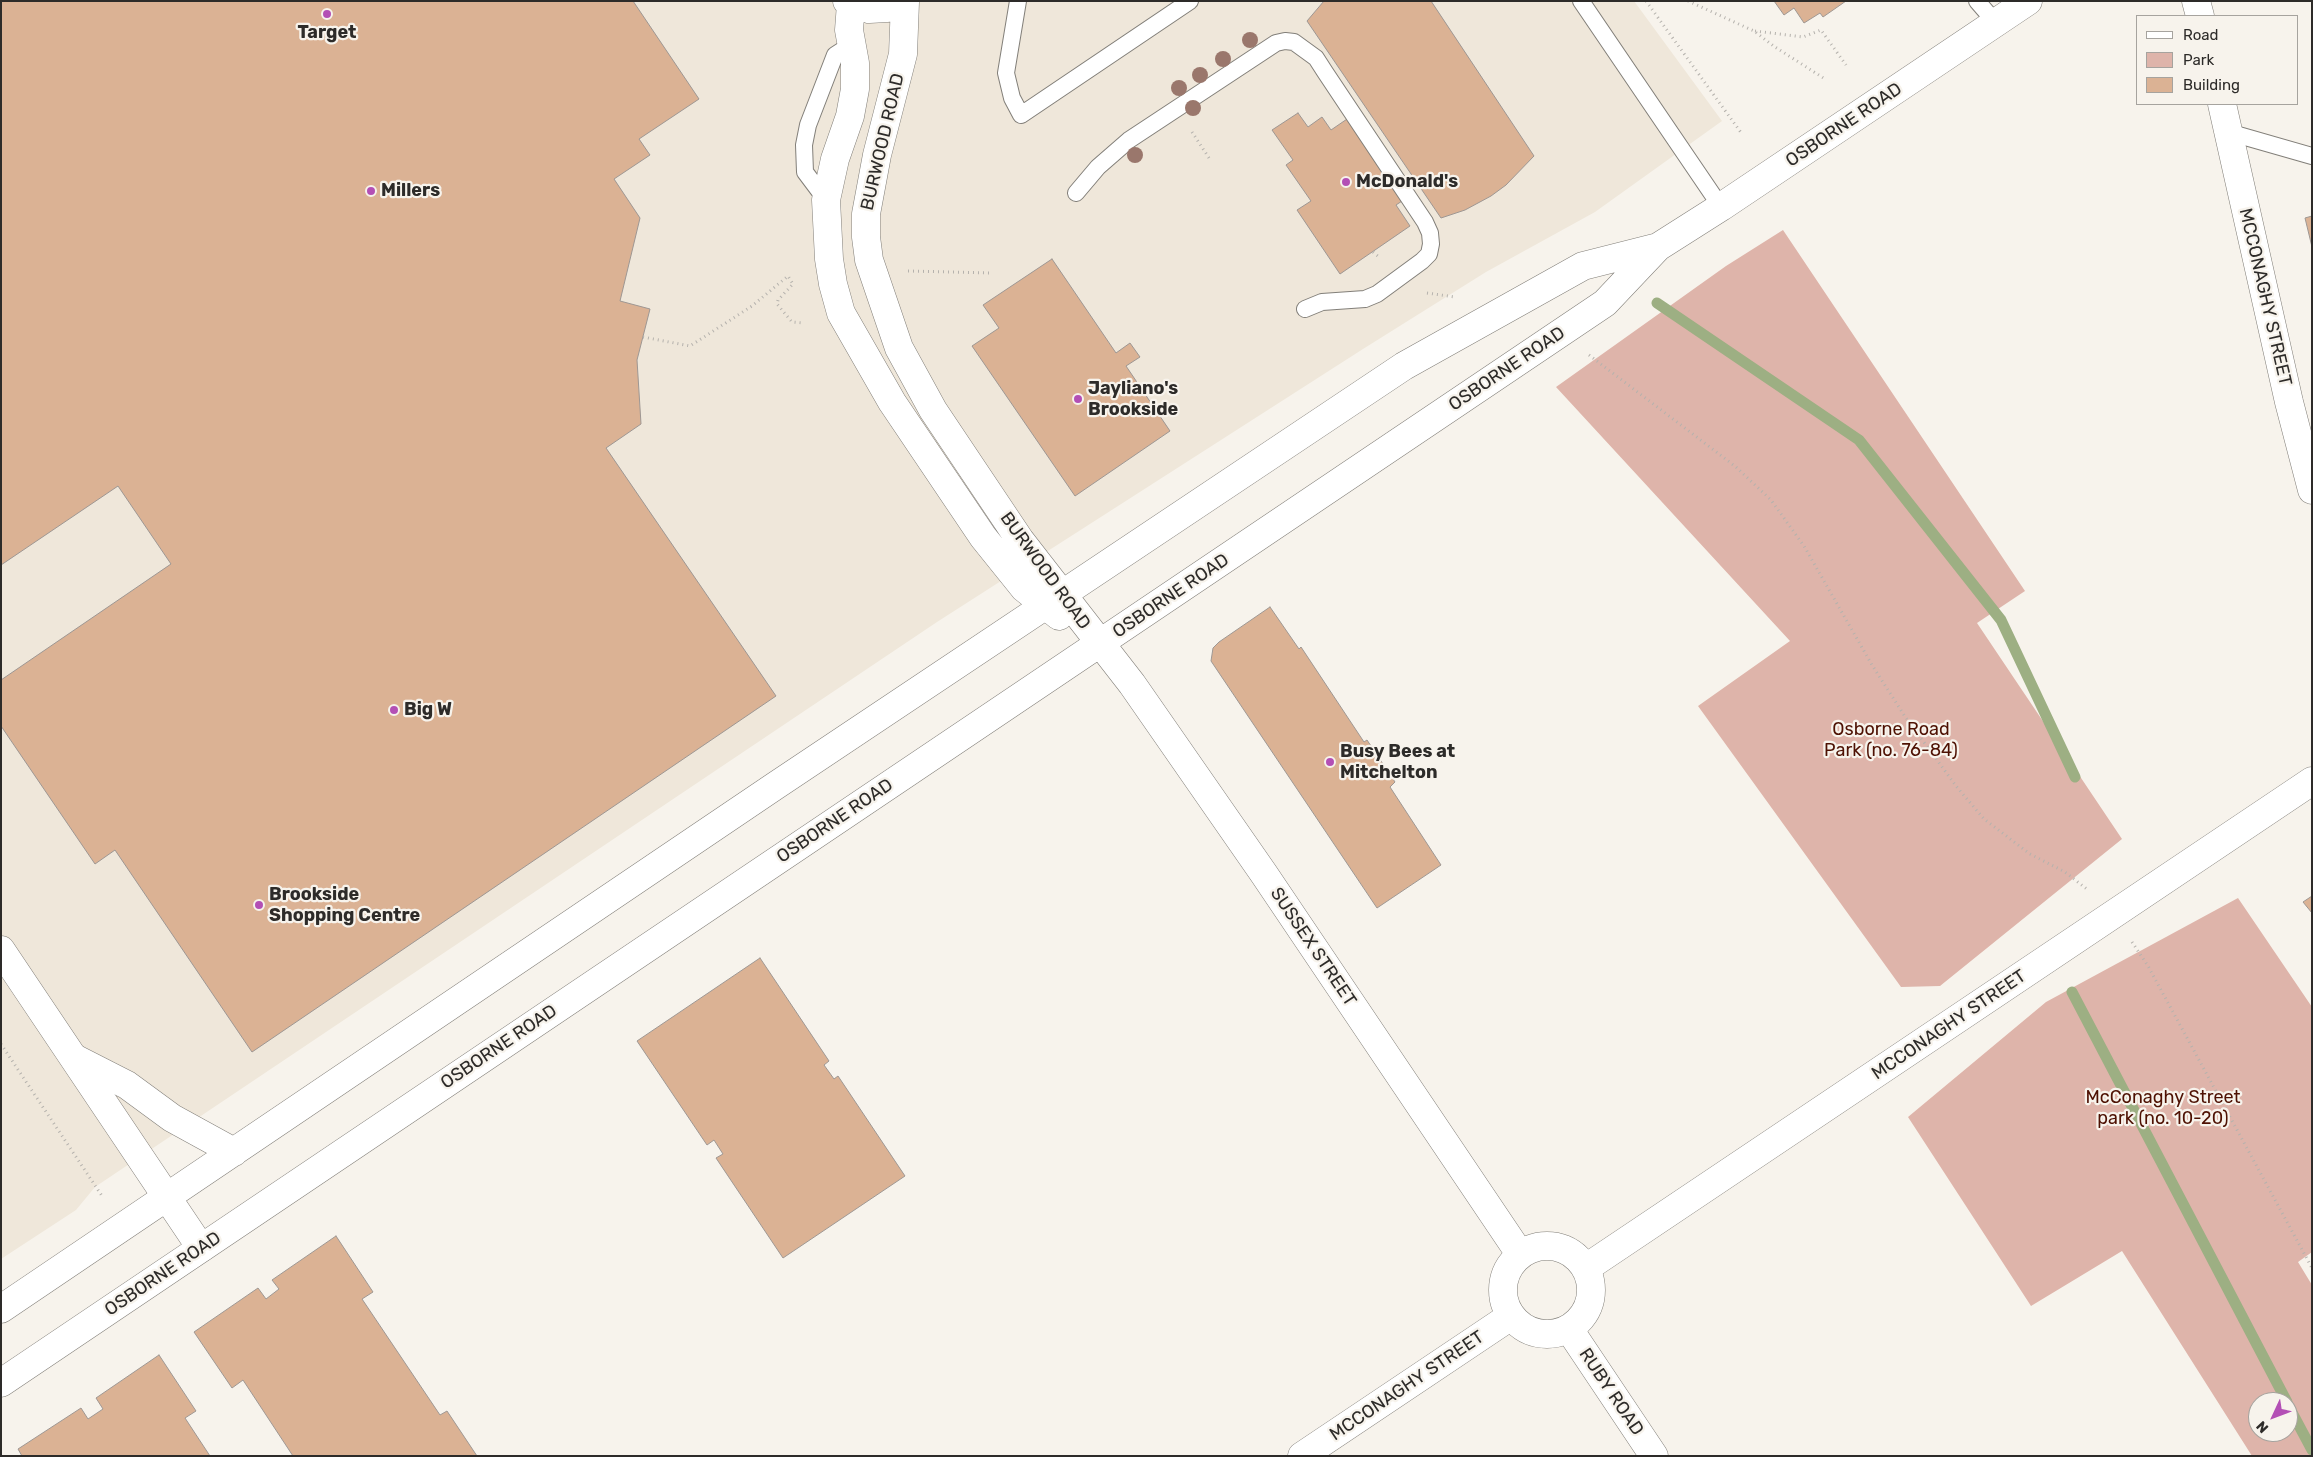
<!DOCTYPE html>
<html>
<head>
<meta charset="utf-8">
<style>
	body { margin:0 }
	#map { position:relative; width:2313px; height:1457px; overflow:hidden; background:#f7f3ec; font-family:Rubik,sans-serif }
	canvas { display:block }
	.frame { position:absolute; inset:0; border:2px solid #2d2b29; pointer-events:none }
	.legend { position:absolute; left:2136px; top:15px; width:162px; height:90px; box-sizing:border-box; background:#f7f3ec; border:1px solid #a6a39e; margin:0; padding:6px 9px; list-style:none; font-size:15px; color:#2d2b29 }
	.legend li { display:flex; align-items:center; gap:10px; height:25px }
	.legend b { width:25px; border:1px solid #a6a39e }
	.north { position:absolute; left:2248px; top:1392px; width:50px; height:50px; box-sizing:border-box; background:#f7f3ec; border:1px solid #a6a39e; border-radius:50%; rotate:227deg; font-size:14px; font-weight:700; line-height:20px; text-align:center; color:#2d2b29 }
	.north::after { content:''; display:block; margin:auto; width:18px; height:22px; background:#b34fb5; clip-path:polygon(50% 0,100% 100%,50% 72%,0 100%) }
</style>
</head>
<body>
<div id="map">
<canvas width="2313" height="1457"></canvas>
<div class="frame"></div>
<ul class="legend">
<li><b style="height:6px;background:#fff"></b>Road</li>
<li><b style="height:14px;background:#deb4aa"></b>Park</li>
<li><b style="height:14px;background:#dbb294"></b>Building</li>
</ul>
<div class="north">N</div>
</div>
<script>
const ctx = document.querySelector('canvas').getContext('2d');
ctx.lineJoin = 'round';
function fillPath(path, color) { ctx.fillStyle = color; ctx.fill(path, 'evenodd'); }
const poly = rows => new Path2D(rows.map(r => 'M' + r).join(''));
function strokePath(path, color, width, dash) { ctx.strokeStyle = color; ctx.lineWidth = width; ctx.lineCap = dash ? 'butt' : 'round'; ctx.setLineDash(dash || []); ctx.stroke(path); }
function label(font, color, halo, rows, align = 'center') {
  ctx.font = font + ' Rubik,sans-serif'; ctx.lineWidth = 4.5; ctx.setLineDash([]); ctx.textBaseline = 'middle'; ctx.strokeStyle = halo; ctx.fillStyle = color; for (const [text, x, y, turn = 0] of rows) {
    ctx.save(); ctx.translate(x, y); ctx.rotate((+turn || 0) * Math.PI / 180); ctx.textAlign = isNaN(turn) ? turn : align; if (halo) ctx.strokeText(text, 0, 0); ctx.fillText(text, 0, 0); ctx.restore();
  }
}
fillPath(poly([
	[1,1,1634,1,1722,121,1595,212,1486,272,1363,349,937,622,95,1187,76,1210,1,1259]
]), '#efe7da');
fillPath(poly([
	[1783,230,2025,591,1977,623,2122,839,1940,986,1901,987,1698,706,1790,641,1556,387,1726,266],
	[2238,898,2312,1007,2312,1252,2298,1262,2312,1285,2312,1456,2252,1456,2122,1251,2031,1306,1908,1117,2046,1002],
	[2258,1402,2288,1402,2288,1432,2258,1432]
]), '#deb4aa');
strokePath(poly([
	[1657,303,1859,440,2001,620,2075,777],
	[2072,992,2287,1402],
	[2288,1405,2312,1450]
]), '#9daf83', 11);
const building = poly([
	[1,1,633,1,699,99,639,139,650,155,614,179,640,218,620,301,650,309,637,360,641,424,606,448,776,696,252,1052,115,850,95,864,1,726,1,680,171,564,118,486,1,565,1,1],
	[1324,1,1431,1,1534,156,1506,185,1491,196,1465,210,1441,218,1307,21,1324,1],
	[1774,1,1846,1,1823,17,1820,13,1804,23,1794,8,1784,15,1774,1],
	[1298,113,1308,127,1322,117,1331,130,1350,117,1405,199,1396,205,1410,226,1340,274,1297,210,1311,201,1286,165,1293,160,1272,130,1298,113],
	[2312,216,2312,247,2305,218,2312,216],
	[1052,259,1116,353,1130,343,1140,357,1126,366,1170,431,1075,496,972,346,999,328,983,305,1052,259],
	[1270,607,1299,649,1301,647,1364,742,1367,740,1395,782,1390,787,1441,865,1377,908,1211,661,1213,648,1219,642,1270,607],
	[2312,896,2312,913,2303,902,2312,896],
	[760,958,829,1061,824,1065,834,1079,838,1076,905,1176,783,1258,716,1158,723,1154,714,1140,707,1145,637,1041,760,958],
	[336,1236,373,1292,362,1299,440,1415,447,1411,477,1456,293,1456,243,1380,232,1388,194,1332,258,1288,266,1299,279,1289,272,1280,336,1236],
	[159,1355,196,1411,185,1418,210,1456,22,1456,18,1449,81,1408,88,1419,103,1409,96,1398,159,1355]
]);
fillPath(building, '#dbb294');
strokePath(building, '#9e9793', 1);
const service = poly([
	[1018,1,1006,73,1012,98,1021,115,1190,1],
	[1581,1,1721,207],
	[1977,1,1996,23],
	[2228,132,2312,156],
	[1076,193,1098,167,1129,140,1276,43,1285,41,1294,42,1316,58,1325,72,1425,222,1430,233,1431,244,1429,254,1422,261,1377,294,1365,299,1322,302,1305,309],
	[826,200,805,172,804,145,808,125,835,55,852,44]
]);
const minor = poly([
	[2196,1,2200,16],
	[2222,104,2289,402,2312,490],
	[1,950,201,1248],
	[1586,1268,2312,781],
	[1302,1456,1511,1316]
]);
const tertiary = poly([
	[847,1,869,9,887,8,905,1],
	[905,2,903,54,877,155,866,214,866,237,869,260,899,348,933,410,1020,540,1132,684,1264,874,1520,1254],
	[851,4,849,30,855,63,855,89,850,116,835,159,826,200,829,259,833,284,841,313,892,402,983,537,1024,588,1059,616],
	[76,1059,127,1085,172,1118,234,1152],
	'1503 1290a44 44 0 1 1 88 0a44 44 0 1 1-88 0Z',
	[1,1309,775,786,1404,366,1583,266,1658,247],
	[1569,1329,1654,1456],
	[1,1383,1605,303,1658,247,1721,207,2028,1]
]);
strokePath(service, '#827f79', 18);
strokePath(minor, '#827f79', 29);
strokePath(tertiary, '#827f79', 29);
strokePath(poly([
	[1646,1,1742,134],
	[1688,1,1754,31,1775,47,1825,79],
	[1755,31,1803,37,1821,30,1846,65],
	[1192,132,1209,158],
	[1373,252,1380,258],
	[908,271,992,273],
	[1427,293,1455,297],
	[643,337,690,346,752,306,788,276,793,284,778,300,777,304,792,322,804,323],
	[1589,355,1736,467,1771,500,1804,546,1872,665,1904,715,1956,786,1984,819,2030,854,2065,872,2088,890],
	[2132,942,2148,966,2312,1268],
	[1,1044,102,1196]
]), '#b5b2ad', 3, [1, 4]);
strokePath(service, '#fff', 16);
strokePath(minor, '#fff', 28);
strokePath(tertiary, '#fff', 28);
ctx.fillStyle = '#9a776c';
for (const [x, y] of [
	[1250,40],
	[1223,59],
	[1200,75],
	[1179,88],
	[1193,108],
	[1135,155]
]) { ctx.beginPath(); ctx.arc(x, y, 8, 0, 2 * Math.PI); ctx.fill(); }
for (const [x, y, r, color] of [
	[327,14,5,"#b34fb5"],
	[1346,182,5,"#b34fb5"],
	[371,191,5,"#b34fb5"],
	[1078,399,5,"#b34fb5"],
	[394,710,5,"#b34fb5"],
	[1330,762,5,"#b34fb5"],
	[259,905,5,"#b34fb5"]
]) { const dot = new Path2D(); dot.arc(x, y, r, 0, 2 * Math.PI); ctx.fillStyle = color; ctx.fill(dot); strokePath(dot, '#f7f3ec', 2); }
label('bold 18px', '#2d2b29', '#f7f3ec', [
	["Target",327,33,"center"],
	["McDonald's",1356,182],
	["Millers",381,191],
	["Jayliano's",1088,389],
	["Brookside",1088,410],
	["Big W",404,710],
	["Busy Bees at",1340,752],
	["Mitchelton",1340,773],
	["Brookside",269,895],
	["Shopping Centre",269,916]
], 'left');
label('18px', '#2d2b29', '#f7f3ec', [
	["OSBORNE ROAD",1844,125,-34],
	["BURWOOD ROAD",883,142,-77],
	["MCCONAGHY STREET",2265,297,77],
	["OSBORNE ROAD",1507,369,-34],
	["BURWOOD ROAD",1045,571,54],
	["OSBORNE ROAD",1171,596,-34],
	["OSBORNE ROAD",835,821,-34],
	["SUSSEX STREET",1313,947,56],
	["MCCONAGHY STREET",1949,1025,-34],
	["OSBORNE ROAD",499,1047,-34],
	["OSBORNE ROAD",163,1274,-34],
	["MCCONAGHY STREET",1407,1386,-34],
	["RUBY ROAD",1611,1392,56]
]);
label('18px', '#4e1103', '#f7f3ec', [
	["Osborne Road",1891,730],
	["Park (no. 76-84)",1891,751],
	["McConaghy Street",2163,1098],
	["park (no. 10-20)",2163,1119]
]);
</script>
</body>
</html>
